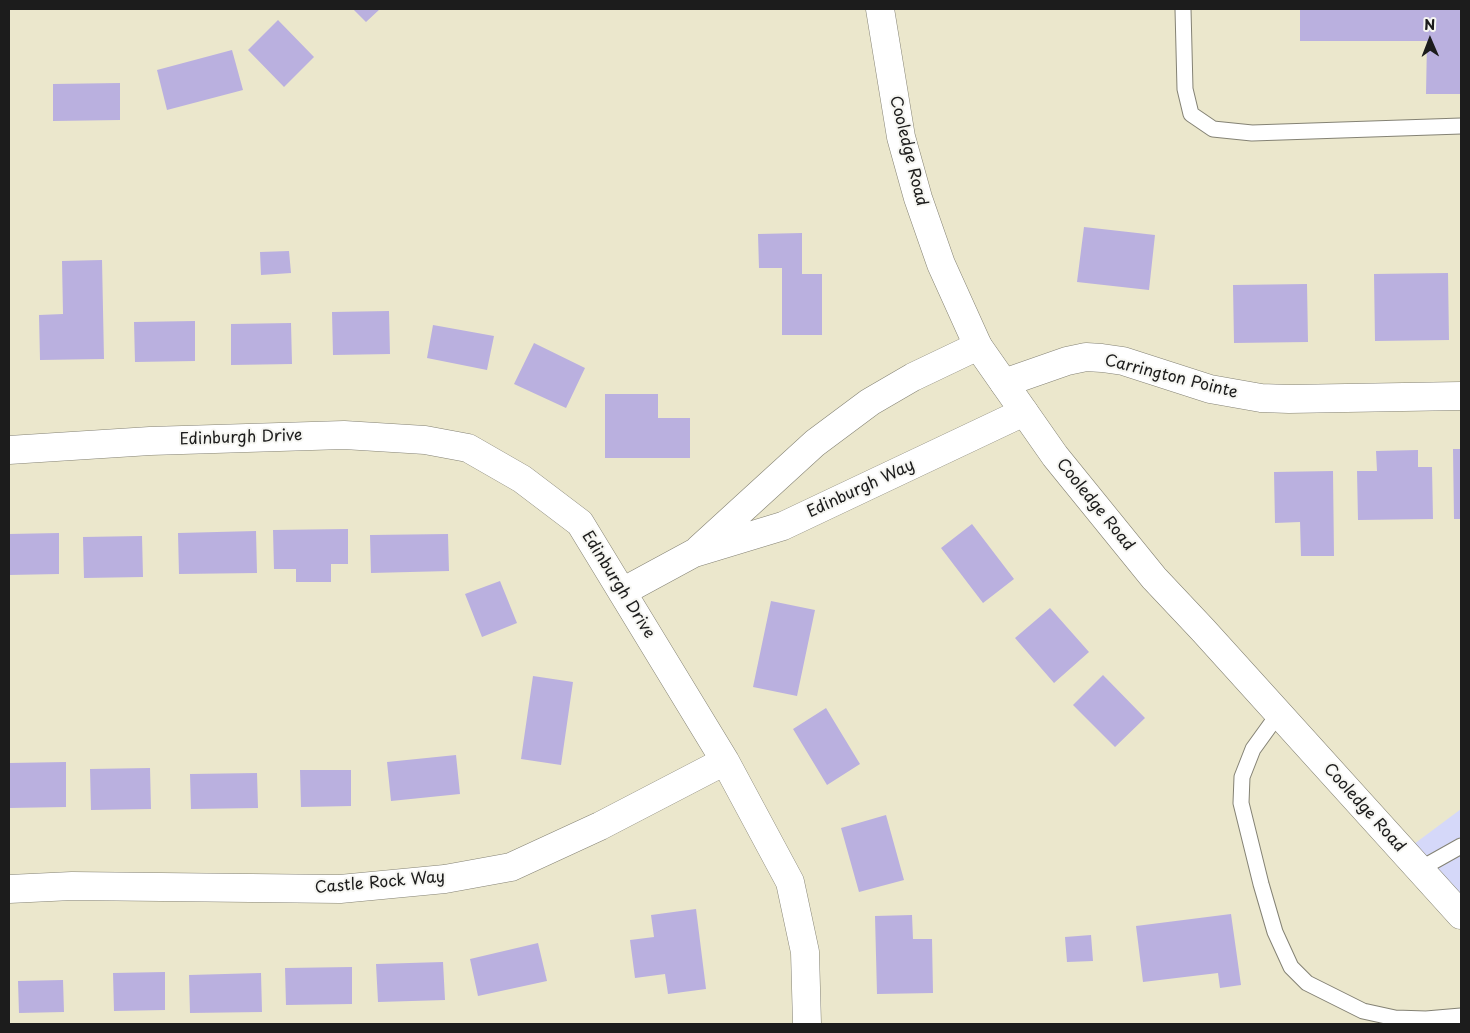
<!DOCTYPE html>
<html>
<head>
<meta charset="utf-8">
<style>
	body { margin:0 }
	#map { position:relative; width:1470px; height:1033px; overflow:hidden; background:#ebe7cc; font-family:"Playpen Sans",sans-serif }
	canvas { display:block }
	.frame { position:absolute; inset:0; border:10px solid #1c1c1c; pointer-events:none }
	.north { position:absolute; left:1405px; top:15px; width:50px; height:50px; -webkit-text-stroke:4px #f6f6f2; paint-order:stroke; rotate:359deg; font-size:14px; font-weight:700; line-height:20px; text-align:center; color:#1c1c1c }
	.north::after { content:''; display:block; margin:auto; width:18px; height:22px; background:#1c1c1c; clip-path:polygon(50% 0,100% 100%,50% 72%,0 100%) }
</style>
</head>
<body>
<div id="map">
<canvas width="1470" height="1033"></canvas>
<div class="frame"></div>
<div class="north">N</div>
</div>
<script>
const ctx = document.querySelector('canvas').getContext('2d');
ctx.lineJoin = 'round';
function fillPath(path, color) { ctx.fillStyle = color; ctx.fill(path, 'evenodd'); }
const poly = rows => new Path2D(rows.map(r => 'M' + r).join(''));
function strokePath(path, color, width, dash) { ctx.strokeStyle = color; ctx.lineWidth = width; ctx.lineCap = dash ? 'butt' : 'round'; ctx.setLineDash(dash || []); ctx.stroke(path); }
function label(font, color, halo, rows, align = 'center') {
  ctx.font = font + ' "Playpen Sans",sans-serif'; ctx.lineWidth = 4; ctx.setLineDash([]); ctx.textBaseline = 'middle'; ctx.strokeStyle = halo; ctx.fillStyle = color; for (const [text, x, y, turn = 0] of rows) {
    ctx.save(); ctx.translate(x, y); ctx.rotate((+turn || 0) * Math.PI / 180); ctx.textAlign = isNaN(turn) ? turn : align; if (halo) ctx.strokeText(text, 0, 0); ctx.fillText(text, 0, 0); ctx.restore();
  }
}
fillPath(poly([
	[1461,809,1461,912,1402,853]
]), '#d5d8f9');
fillPath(poly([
	[353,9,380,9,366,22],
	[1300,9,1461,9,1461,94,1426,94,1427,41,1300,41],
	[278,20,314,57,284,87,248,50],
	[232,50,243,90,167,110,157,70],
	[120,83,120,120,53,121,53,84],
	[1084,227,1155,235,1149,290,1077,282],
	[802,233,802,274,822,274,822,335,782,335,782,268,759,268,758,234],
	[289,251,291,273,261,275,260,252],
	[102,260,104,359,40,360,39,315,63,314,62,261],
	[1448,273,1449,340,1375,341,1374,274],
	[1307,284,1308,342,1234,343,1233,285],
	[389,311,390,354,333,355,332,312],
	[195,321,195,361,135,362,134,322],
	[291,323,292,364,231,365,231,324],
	[433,325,494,336,487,370,427,358],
	[534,343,585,368,566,408,514,384],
	[605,394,658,394,658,418,690,418,690,458,605,458],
	[1453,449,1461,449,1461,519,1454,519],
	[1418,450,1418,467,1432,467,1433,519,1358,520,1357,471,1377,471,1376,451],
	[1333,471,1334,556,1301,556,1300,522,1275,523,1274,472],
	[972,524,1014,579,983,603,941,548],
	[348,529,348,564,331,564,331,582,296,582,296,569,274,569,273,530],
	[256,531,257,573,179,574,178,533],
	[59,533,59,574,9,575,9,534],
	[448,534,449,571,371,573,370,535],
	[142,536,143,577,84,578,83,537],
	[500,581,517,623,482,637,465,594],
	[771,601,815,610,797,696,753,687],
	[1050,608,1089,652,1054,683,1015,638],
	[1103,675,1145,718,1115,747,1073,705],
	[533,676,573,682,561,765,521,759],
	[826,708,860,764,827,785,793,729],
	[456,755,460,794,391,801,387,762],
	[66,762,66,807,9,808,9,763],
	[150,768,151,809,91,810,90,769],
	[300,770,351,770,351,806,301,807],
	[257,773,258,808,191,809,190,774],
	[886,815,904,880,859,892,841,828],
	[696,909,706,989,668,994,665,974,635,978,630,940,654,937,651,915],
	[1231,914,1241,985,1220,988,1218,973,1143,982,1136,926],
	[912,915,913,939,932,939,933,993,877,994,875,916],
	[1091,935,1093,961,1067,962,1065,937],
	[538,943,547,981,478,996,470,959],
	[443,962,445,1000,378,1002,376,964],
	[352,967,352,1004,286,1005,285,968],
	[165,972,165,1010,114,1011,113,973],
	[261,973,262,1012,190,1013,189,975],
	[63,980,64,1012,19,1013,18,981]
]), '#bab0df');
const service = poly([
	[1183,9,1185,89,1191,114,1213,129,1252,133,1461,126],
	[1279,713,1253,749,1242,777,1241,803,1261,884,1275,932,1291,967,1307,983,1363,1011,1395,1018,1426,1019,1461,1016],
	[1420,869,1461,846]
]);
const minor = poly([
	[1004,383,1067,361,1086,357,1102,358,1123,361,1210,389,1261,398,1289,399,1461,396],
	[9,450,150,441,344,435,425,440,468,448,522,479,580,523,725,761,790,882,805,952,807,1024],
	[699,549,815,443,870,402,913,377,978,346],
	[622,592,694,553,783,526,1024,412],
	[9,889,72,886,340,889,445,879,511,867,600,826,725,761]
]);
const tertiary = poly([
	[880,9,901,137,918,198,941,264,978,346,1055,456,1154,578,1203,630,1461,915]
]);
strokePath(service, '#848274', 17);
strokePath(minor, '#848274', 29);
strokePath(tertiary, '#848274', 29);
strokePath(service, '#fff', 15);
strokePath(minor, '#fff', 28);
strokePath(tertiary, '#fff', 28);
label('16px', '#1c1c1c', '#f6f6f2', [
	["Cooledge Road",908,151,76],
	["Carrington Pointe",1171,377,14],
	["Edinburgh Drive",241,438,-2],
	["Edinburgh Way",861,489,-25],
	["Cooledge Road",1095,505,51],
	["Edinburgh Drive",618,585,58],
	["Cooledge Road",1364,808,48],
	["Castle Rock Way",380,883,-5]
]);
</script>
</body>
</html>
